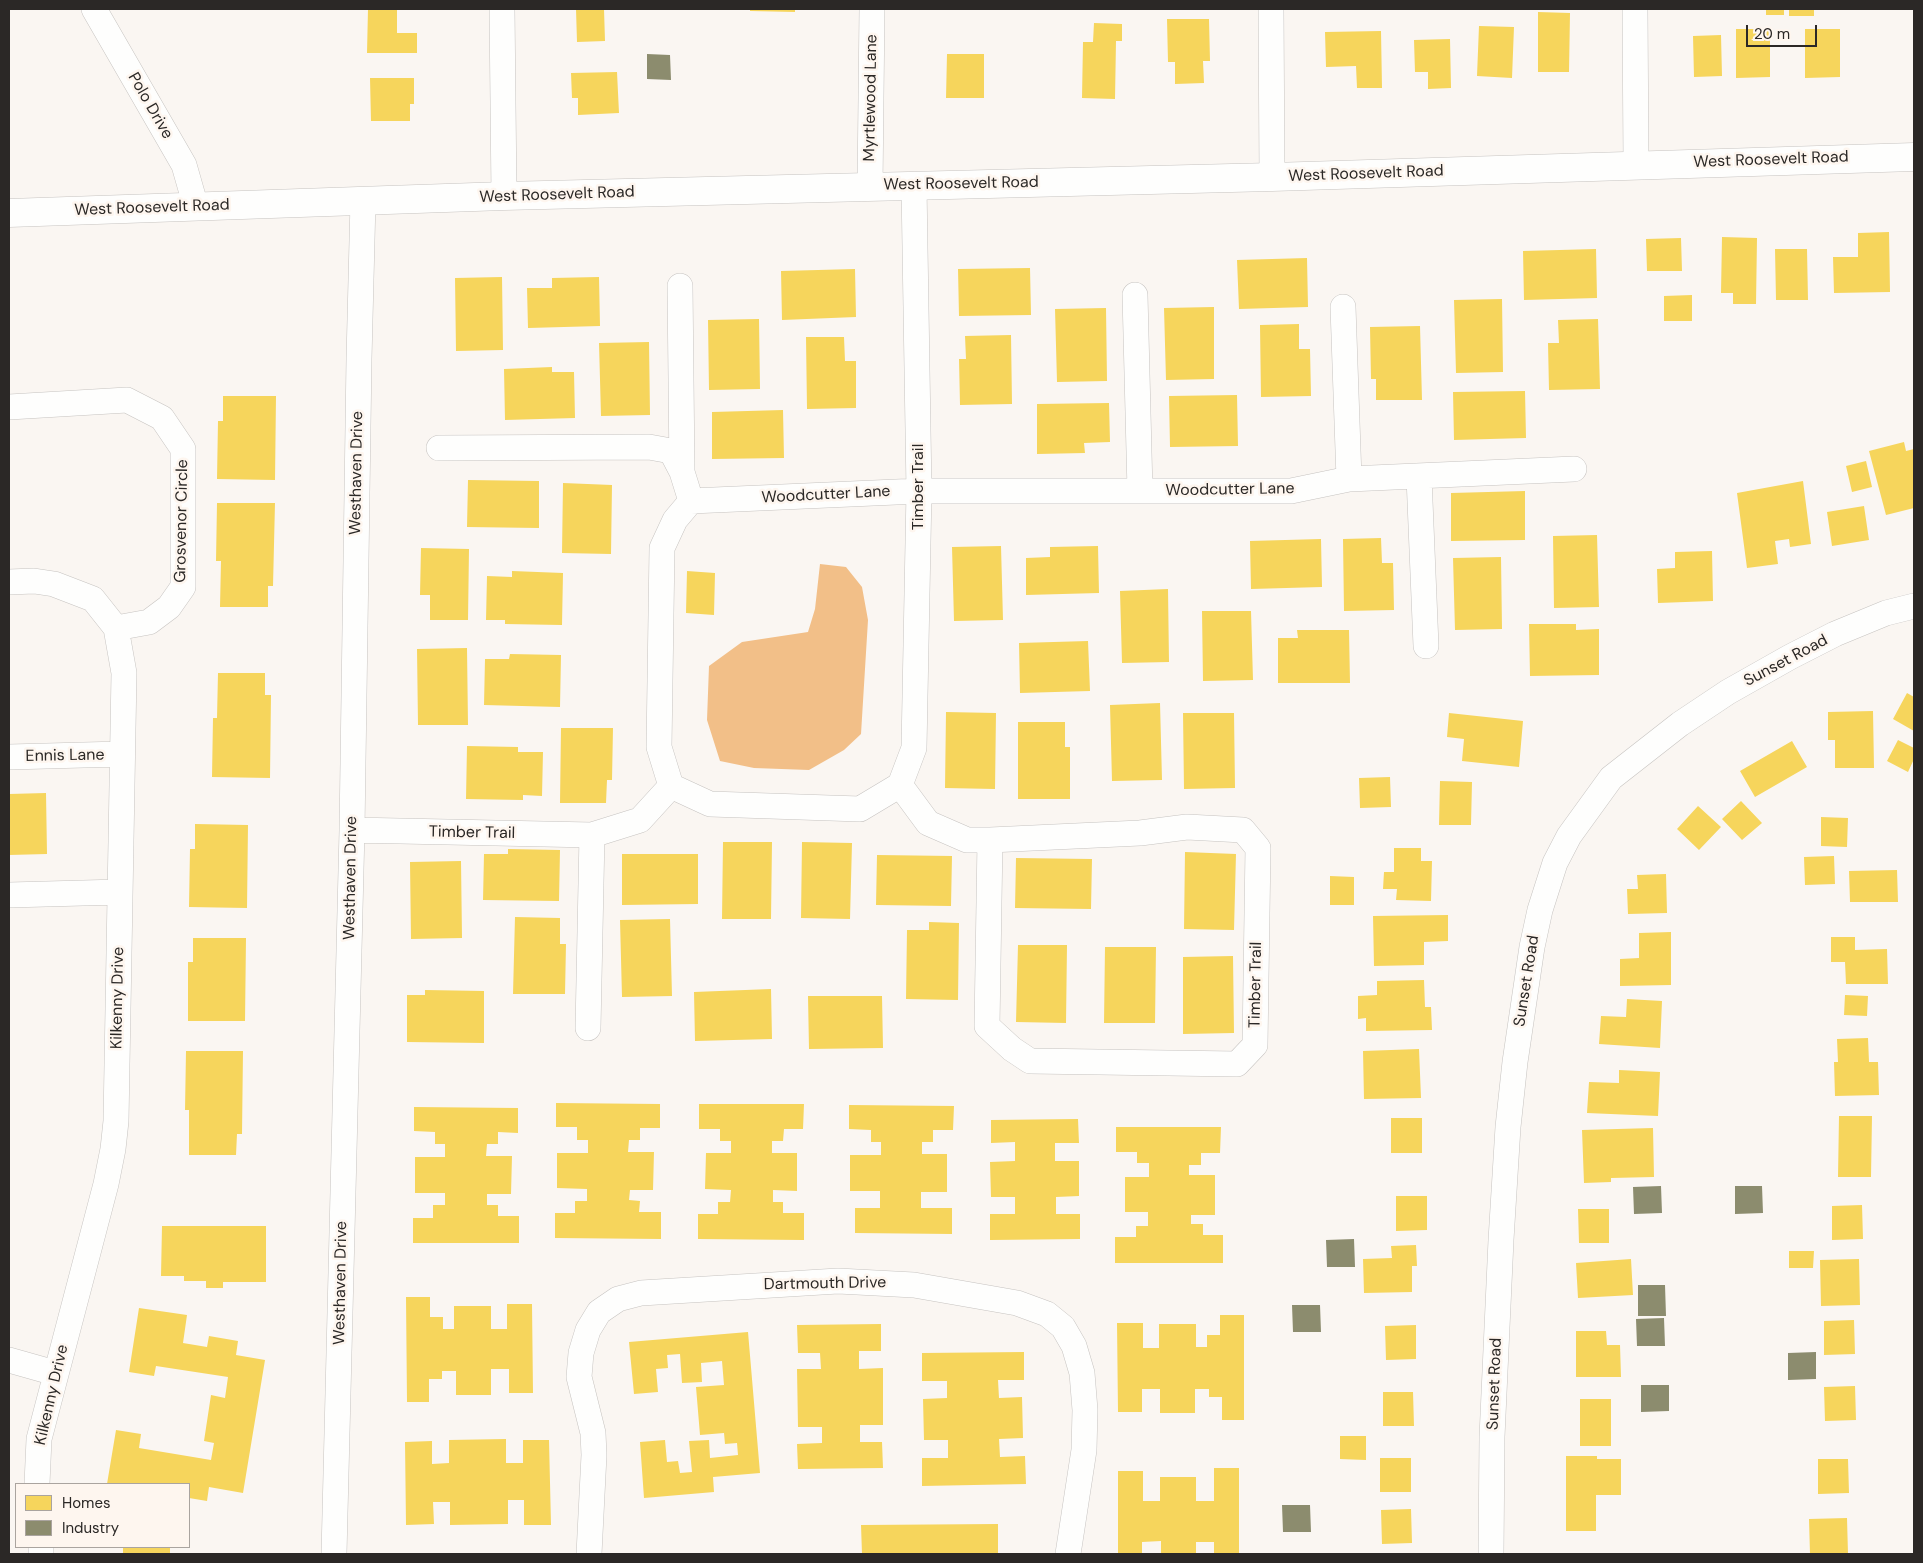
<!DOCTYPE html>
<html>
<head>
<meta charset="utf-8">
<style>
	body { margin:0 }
	#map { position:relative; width:1923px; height:1563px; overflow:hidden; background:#faf6f2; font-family:"DM Sans",sans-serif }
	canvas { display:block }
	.frame { position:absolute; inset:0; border:10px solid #2b2826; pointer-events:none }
	.legend { position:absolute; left:15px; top:1483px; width:175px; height:65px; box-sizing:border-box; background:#fef6ef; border:1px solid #aaa49f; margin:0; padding:6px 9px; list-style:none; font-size:15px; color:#2b2826 }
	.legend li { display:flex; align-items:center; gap:10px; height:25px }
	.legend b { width:25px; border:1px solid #aaa49f }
	.scale { position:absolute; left:1746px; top:25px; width:71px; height:22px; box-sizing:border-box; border:2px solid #2b2826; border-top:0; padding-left:6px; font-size:15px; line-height:18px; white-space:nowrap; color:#2b2826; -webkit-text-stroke:4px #fef6ef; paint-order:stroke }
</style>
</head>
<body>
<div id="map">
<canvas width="1923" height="1563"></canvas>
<div class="frame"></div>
<ul class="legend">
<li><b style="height:14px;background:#f6d55c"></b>Homes</li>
<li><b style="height:14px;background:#8c8c6e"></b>Industry</li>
</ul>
<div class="scale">20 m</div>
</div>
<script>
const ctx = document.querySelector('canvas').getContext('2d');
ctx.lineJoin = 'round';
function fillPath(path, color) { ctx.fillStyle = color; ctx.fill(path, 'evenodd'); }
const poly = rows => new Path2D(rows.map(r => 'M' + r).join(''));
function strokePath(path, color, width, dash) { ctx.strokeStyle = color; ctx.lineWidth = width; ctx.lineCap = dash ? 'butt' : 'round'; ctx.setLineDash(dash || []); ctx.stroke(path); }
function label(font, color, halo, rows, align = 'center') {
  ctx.font = font + ' "DM Sans",sans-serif'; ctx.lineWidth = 5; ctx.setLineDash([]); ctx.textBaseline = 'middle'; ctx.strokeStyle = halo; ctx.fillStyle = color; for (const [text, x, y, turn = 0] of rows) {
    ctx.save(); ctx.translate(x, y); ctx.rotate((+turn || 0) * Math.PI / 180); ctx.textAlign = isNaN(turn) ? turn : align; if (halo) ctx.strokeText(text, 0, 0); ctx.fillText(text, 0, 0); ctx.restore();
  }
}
fillPath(poly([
	[820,564,846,567,862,587,868,620,861,734,844,750,809,770,754,768,720,761,707,720,709,666,742,642,808,632,815,609]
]), '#f2bf88');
fillPath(poly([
	[368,9,397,9,397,33,417,33,417,53,367,53],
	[576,9,604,9,605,41,577,42],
	[750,9,795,9,795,12,750,11],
	[1766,9,1784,9,1784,15,1766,15],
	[1789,9,1814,9,1814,16,1789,16],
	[1538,12,1570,13,1569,72,1538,72],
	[1167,19,1209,19,1210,61,1203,61,1204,83,1175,84,1175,62,1168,62],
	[1094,23,1122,24,1122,41,1116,41,1115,99,1082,98,1083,42,1093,42],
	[1479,26,1514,27,1512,78,1477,76],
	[1736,29,1770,29,1770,77,1736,78],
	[1805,29,1840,29,1840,77,1805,78],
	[1381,31,1382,88,1357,88,1356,66,1326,67,1325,32],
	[1721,35,1722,76,1694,77,1693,36],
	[1450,39,1451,88,1428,89,1428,72,1415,72,1414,40],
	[947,54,984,54,984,98,946,98],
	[617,72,619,113,578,115,578,98,572,98,571,73],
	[370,78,414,78,414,104,410,104,410,121,371,121],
	[1889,232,1890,292,1834,293,1833,257,1858,257,1858,233],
	[1722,237,1757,238,1756,304,1733,304,1733,293,1721,293],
	[1681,238,1682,271,1647,271,1646,239],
	[1596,249,1597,298,1524,300,1523,251],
	[1775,249,1807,249,1808,300,1776,300],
	[1307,258,1308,307,1239,309,1237,260],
	[1030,268,1031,315,959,316,958,269],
	[855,269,856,317,782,320,781,271],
	[502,277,503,350,456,351,455,278],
	[599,277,600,326,528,328,527,288,552,288,552,278],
	[1692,295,1692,321,1664,321,1664,296],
	[1502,299,1503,372,1456,373,1454,300],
	[1214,307,1214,379,1166,380,1164,308],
	[1106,308,1107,381,1057,382,1055,309],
	[759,319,760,389,709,390,708,320],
	[1598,319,1600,389,1549,390,1548,343,1559,343,1558,320],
	[1299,324,1299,349,1310,349,1311,396,1261,397,1260,325],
	[1420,326,1422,400,1376,400,1376,379,1371,379,1370,327],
	[1011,335,1012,404,960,405,959,359,966,359,965,336],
	[806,337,844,337,845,361,856,361,856,408,807,409],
	[649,342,650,415,601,416,599,343],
	[552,367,552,372,574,372,575,418,505,420,504,369],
	[1525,391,1526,438,1454,440,1453,392],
	[1237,395,1238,446,1170,447,1169,396],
	[223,396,276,396,275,480,217,479,218,421,223,421],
	[1109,403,1110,442,1084,443,1085,453,1037,454,1037,404],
	[783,410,784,458,712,459,712,412],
	[1904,442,1906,451,1914,449,1914,508,1886,515,1869,451],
	[1866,461,1872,487,1852,492,1846,466],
	[468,480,539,481,539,528,467,527],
	[1803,481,1811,544,1790,547,1789,539,1775,541,1778,564,1747,568,1737,493],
	[563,483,612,485,611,554,562,553],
	[1525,491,1525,540,1451,541,1451,493],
	[217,503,275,503,273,586,268,586,268,607,220,607,221,561,216,561],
	[1864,506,1869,540,1832,546,1827,512],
	[1597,535,1599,607,1554,608,1553,536],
	[1381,538,1382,563,1393,563,1394,610,1344,611,1343,539],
	[1321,539,1322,587,1251,589,1250,541],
	[1001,546,1003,620,954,621,952,547],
	[1098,546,1099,593,1026,595,1026,558,1050,557,1050,547],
	[421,548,469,549,468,620,430,620,430,595,420,595],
	[1712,551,1713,601,1658,603,1657,569,1675,568,1675,552],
	[1501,557,1502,629,1455,630,1453,558],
	[512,571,563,573,562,625,505,624,505,620,486,620,487,576,512,577],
	[687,571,715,573,714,615,686,613],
	[1168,589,1169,662,1122,663,1120,591],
	[1202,611,1251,611,1253,680,1203,681],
	[1529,624,1576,624,1576,630,1599,629,1599,675,1530,676],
	[1297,630,1349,630,1350,683,1278,683,1278,638,1298,638],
	[1088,641,1090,691,1020,693,1019,643],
	[467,648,468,725,418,725,417,649],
	[510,654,561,655,560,707,484,705,485,659,509,659],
	[218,673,265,673,265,695,271,695,270,778,212,777,213,718,217,718],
	[1907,693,1914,697,1914,731,1893,719],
	[1160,703,1162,780,1112,781,1110,705],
	[1873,711,1874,768,1835,768,1835,740,1828,740,1828,712],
	[946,712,996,713,995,789,945,788],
	[1183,713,1234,713,1235,788,1184,789],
	[1449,713,1523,721,1519,767,1462,761,1464,739,1447,737],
	[1018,722,1065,722,1065,747,1070,747,1070,799,1018,799],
	[561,728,613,728,612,780,607,780,606,803,560,803],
	[1898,740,1914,748,1914,759,1908,772,1887,761],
	[1792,741,1807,767,1755,797,1740,771],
	[467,746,518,747,518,752,543,752,542,796,523,795,523,800,466,799],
	[1390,777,1391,807,1360,808,1359,778],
	[1440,781,1472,782,1471,825,1439,825],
	[46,793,47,854,9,855,9,794],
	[1741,801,1762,823,1742,840,1722,819],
	[1698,806,1721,827,1699,850,1677,829],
	[1821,817,1848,818,1847,847,1821,846],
	[195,824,248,825,247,908,189,907,190,849,195,849],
	[723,842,772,842,771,919,722,919],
	[802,842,852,843,850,919,801,918],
	[1394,848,1421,848,1421,861,1432,861,1431,901,1396,900,1397,889,1383,889,1384,872,1394,872],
	[508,849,560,850,559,901,483,900,484,854,508,854],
	[1185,852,1236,854,1234,930,1184,929],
	[622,854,698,854,698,904,622,905],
	[877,855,952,856,951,906,876,905],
	[1834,856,1835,884,1805,885,1804,857],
	[1016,858,1092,859,1091,909,1015,908],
	[461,861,462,938,411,939,410,862],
	[1897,870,1898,902,1850,902,1849,871],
	[1666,874,1667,913,1628,914,1627,889,1638,889,1637,875],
	[1330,876,1354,877,1354,905,1330,905],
	[1448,915,1448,941,1424,942,1424,965,1374,966,1373,916],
	[515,917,560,918,560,944,566,944,565,994,513,994],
	[670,919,672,996,622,997,620,920],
	[929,922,959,923,958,1000,906,999,907,930,929,930],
	[1671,932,1671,985,1620,986,1620,959,1639,958,1639,933],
	[1831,937,1855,937,1855,950,1887,949,1888,984,1846,984,1845,962,1831,962],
	[193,938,246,938,245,1021,188,1021,188,962,193,962],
	[1018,945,1067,945,1066,1023,1016,1022],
	[1105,947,1156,947,1155,1023,1104,1023],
	[1233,956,1234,1033,1183,1034,1183,957],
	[1424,980,1425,1007,1431,1007,1432,1030,1366,1031,1366,1018,1358,1019,1358,996,1377,995,1377,981],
	[771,989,772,1039,695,1041,694,992],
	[425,990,484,991,484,1043,407,1042,407,995,425,995],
	[1845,995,1868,996,1867,1016,1844,1015],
	[808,996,882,996,883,1048,809,1049],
	[1627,999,1662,1001,1660,1048,1599,1044,1601,1016,1626,1017],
	[1868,1038,1869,1062,1878,1062,1879,1095,1835,1096,1834,1062,1838,1062,1837,1039],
	[1419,1049,1421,1098,1364,1099,1363,1051],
	[186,1051,243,1051,242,1134,237,1134,236,1155,189,1155,189,1110,185,1110],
	[1619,1070,1660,1072,1658,1116,1587,1113,1589,1082,1619,1083],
	[556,1103,660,1104,660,1128,640,1128,640,1140,629,1140,628,1152,654,1152,653,1190,630,1190,629,1200,640,1201,639,1212,661,1212,661,1239,555,1238,555,1213,575,1213,575,1201,587,1201,587,1189,557,1188,557,1153,588,1153,588,1140,577,1140,577,1127,556,1127],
	[699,1104,804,1104,803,1129,784,1129,783,1141,772,1141,772,1153,797,1153,797,1191,773,1190,773,1202,783,1202,783,1213,804,1213,804,1240,698,1239,698,1214,718,1214,718,1202,730,1202,731,1190,705,1189,706,1153,731,1153,731,1141,720,1141,720,1129,699,1129],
	[849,1105,954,1106,953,1130,933,1130,933,1142,922,1142,922,1154,947,1154,947,1192,921,1192,921,1208,952,1208,952,1234,855,1233,855,1208,880,1208,880,1191,850,1191,850,1155,881,1155,881,1142,871,1142,871,1130,849,1129],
	[414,1107,518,1108,518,1133,498,1132,498,1144,487,1144,486,1156,512,1156,511,1194,487,1194,487,1205,498,1205,498,1216,519,1216,519,1243,413,1243,413,1218,433,1218,433,1205,445,1205,445,1193,415,1193,415,1157,445,1157,445,1144,435,1144,435,1132,414,1131],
	[1839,1116,1872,1116,1871,1177,1838,1177],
	[1391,1118,1422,1118,1422,1153,1391,1153],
	[1078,1119,1079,1143,1055,1143,1055,1161,1079,1161,1079,1196,1056,1197,1056,1214,1080,1214,1080,1239,990,1240,990,1214,1015,1214,1015,1197,991,1197,990,1162,1015,1161,1015,1142,991,1143,991,1120],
	[1116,1127,1221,1127,1220,1153,1201,1153,1201,1165,1189,1165,1189,1175,1215,1175,1215,1215,1191,1215,1191,1224,1203,1224,1203,1235,1223,1235,1223,1263,1115,1263,1115,1237,1136,1237,1136,1226,1148,1226,1148,1212,1125,1212,1125,1177,1149,1177,1149,1163,1137,1163,1137,1152,1116,1152],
	[1653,1128,1654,1177,1611,1178,1611,1182,1584,1183,1582,1130],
	[1396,1196,1427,1196,1427,1230,1396,1231],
	[1862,1205,1863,1239,1832,1240,1832,1206],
	[1578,1209,1609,1209,1609,1243,1579,1243],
	[162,1226,266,1226,266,1282,223,1282,223,1288,206,1288,206,1281,184,1281,184,1276,161,1276],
	[1416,1245,1417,1266,1412,1266,1412,1292,1364,1293,1363,1259,1392,1258,1391,1246],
	[1789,1251,1814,1251,1813,1268,1789,1268],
	[1631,1259,1633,1295,1578,1298,1576,1263],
	[1859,1259,1860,1305,1821,1306,1820,1260],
	[406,1297,430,1297,430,1317,443,1317,443,1329,454,1329,454,1306,491,1306,491,1329,507,1329,507,1304,532,1304,533,1393,509,1393,509,1369,491,1369,491,1395,456,1395,456,1371,442,1371,442,1379,429,1379,429,1402,407,1402],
	[139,1308,187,1315,183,1343,207,1347,209,1336,238,1341,236,1355,265,1360,243,1493,209,1487,207,1501,189,1498,189,1484,107,1484,116,1430,141,1434,139,1448,211,1460,214,1443,204,1441,211,1395,225,1398,228,1377,156,1366,154,1376,129,1372],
	[1220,1315,1244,1315,1244,1420,1222,1420,1222,1397,1209,1397,1209,1389,1195,1389,1195,1413,1160,1413,1160,1389,1142,1389,1142,1412,1118,1412,1117,1323,1143,1323,1143,1348,1159,1348,1159,1324,1196,1324,1196,1347,1207,1347,1207,1335,1220,1335],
	[1854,1320,1855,1354,1824,1355,1824,1321],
	[881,1324,881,1351,859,1351,859,1369,883,1368,883,1425,860,1425,860,1442,882,1442,883,1468,798,1469,797,1444,822,1443,822,1427,798,1427,797,1369,821,1369,820,1353,798,1353,797,1325],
	[1416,1325,1416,1359,1386,1360,1385,1326],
	[1576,1331,1606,1331,1607,1345,1620,1345,1621,1377,1576,1377],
	[748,1332,760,1473,713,1477,714,1492,644,1498,640,1442,665,1440,667,1462,678,1461,680,1473,692,1472,689,1441,709,1440,710,1458,738,1455,737,1443,725,1444,724,1433,700,1435,696,1387,724,1385,722,1361,701,1363,702,1382,682,1383,680,1354,667,1355,668,1368,656,1369,658,1392,634,1394,629,1342],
	[1024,1352,1024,1380,998,1380,999,1398,1022,1397,1023,1438,999,1439,1000,1457,1025,1456,1026,1484,922,1486,922,1458,948,1458,948,1440,924,1440,923,1399,947,1398,947,1381,922,1381,922,1353],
	[1855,1386,1856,1420,1825,1421,1824,1387],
	[1383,1392,1413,1392,1414,1426,1383,1426],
	[1580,1399,1611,1399,1611,1446,1580,1446],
	[1340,1436,1366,1436,1366,1460,1340,1459],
	[506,1439,506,1463,523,1463,523,1440,549,1440,551,1525,524,1525,524,1500,508,1500,508,1524,450,1525,450,1502,433,1502,434,1524,406,1525,405,1442,432,1441,432,1464,449,1463,449,1440],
	[1566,1456,1597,1456,1597,1459,1621,1459,1621,1495,1596,1495,1596,1531,1566,1531],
	[1380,1458,1411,1458,1411,1492,1380,1492],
	[1818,1459,1848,1459,1849,1493,1818,1494],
	[1214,1468,1239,1468,1239,1554,1214,1554,1214,1542,1196,1542,1196,1554,1161,1554,1161,1541,1142,1542,1142,1554,1118,1554,1118,1471,1143,1471,1143,1501,1160,1501,1160,1477,1196,1477,1196,1501,1214,1501],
	[1411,1509,1412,1543,1382,1544,1381,1510],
	[1847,1518,1848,1554,1810,1554,1809,1519],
	[998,1524,998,1554,862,1554,861,1525],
	[123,1547,170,1547,170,1554,123,1554]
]), '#f6d55c');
fillPath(poly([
	[647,54,670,55,671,80,647,79],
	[1661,1186,1662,1213,1634,1214,1633,1187],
	[1735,1186,1762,1186,1763,1213,1735,1214],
	[1354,1239,1355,1267,1327,1267,1326,1240],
	[1638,1285,1665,1285,1666,1316,1638,1316],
	[1292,1305,1320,1305,1321,1332,1293,1332],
	[1664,1318,1665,1346,1637,1346,1636,1319],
	[1816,1352,1816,1379,1788,1380,1788,1353],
	[1641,1385,1669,1385,1669,1411,1641,1412],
	[1282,1505,1310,1505,1311,1532,1283,1532]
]), '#8c8c6e');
const minor = poly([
	[94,9,184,165,196,207],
	[502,9,504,196],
	[1271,9,1272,177],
	[1635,9,1636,164],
	[870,187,872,9],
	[680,286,682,472,691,501,919,491,1291,491,1349,479,1574,469],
	[1135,295,1140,491],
	[1343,307,1349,479],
	[9,407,127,400,162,418,183,449,183,587,169,607,149,622,116,628],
	[439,448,649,447,671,451,682,472],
	[1419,477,1426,646],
	[691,501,675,520,662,548,659,747,671,786,710,804,860,809,900,785,914,748,919,491,914,186],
	[9,582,34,581,54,584,93,599,116,628,124,673,116,1121,113,1149,106,1184,39,1439,37,1484],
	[9,757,121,754],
	[900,785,928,823,967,840,990,840,987,1026,1012,1049,1030,1061,1237,1064,1255,1045,1258,848,1243,830,1187,827,1140,833,990,840],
	[352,830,592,835],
	[9,895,120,892],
	[588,1028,592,835,640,820,671,786],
	[9,1360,55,1373],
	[41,1547,41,1554],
	[334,1554,352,830,359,359,363,201],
	[589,1554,594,1455,593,1433,579,1377,581,1353,588,1330,599,1312,618,1299,641,1293,838,1281,914,1285,1017,1303,1047,1314,1063,1327,1074,1346,1082,1373,1085,1410,1084,1450,1068,1554],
	[1491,1554,1492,1437,1501,1240,1508,1127,1515,1062,1532,947,1540,910,1555,863,1569,836,1611,778,1680,724,1728,692,1790,657,1835,634,1886,613,1914,606]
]);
const primary = poly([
	[9,213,504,196,1272,177,1914,157]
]);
strokePath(minor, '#c6c3c0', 26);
strokePath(primary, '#c6c3c0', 29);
strokePath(minor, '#fefefd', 25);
strokePath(primary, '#fefefd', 28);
label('16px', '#2b2826', '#fef6ef', [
	["Myrtlewood Lane",871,98,-89],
	["Polo Drive",150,106,60],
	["West Roosevelt Road",1771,160,-2],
	["West Roosevelt Road",1366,174,-2],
	["West Roosevelt Road",961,184,-1],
	["West Roosevelt Road",557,195,-2],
	["West Roosevelt Road",152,208,-2],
	["Westhaven Drive",357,473,-89],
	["Timber Trail",919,487,-90],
	["Woodcutter Lane",1230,490,-1],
	["Woodcutter Lane",826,495,-3],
	["Grosvenor Circle",182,521,-89],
	["Sunset Road",1786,661,-28],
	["Ennis Lane",65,756,-1],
	["Timber Trail",472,833,1],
	["Westhaven Drive",351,878,-89],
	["Sunset Road",1527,981,-81],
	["Timber Trail",1256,985,-89],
	["Kilkenny Drive",118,998,-89],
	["Westhaven Drive",341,1283,-89],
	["Dartmouth Drive",825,1284,-1],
	["Sunset Road",1495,1384,-88],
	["Kilkenny Drive",52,1395,-77]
]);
</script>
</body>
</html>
